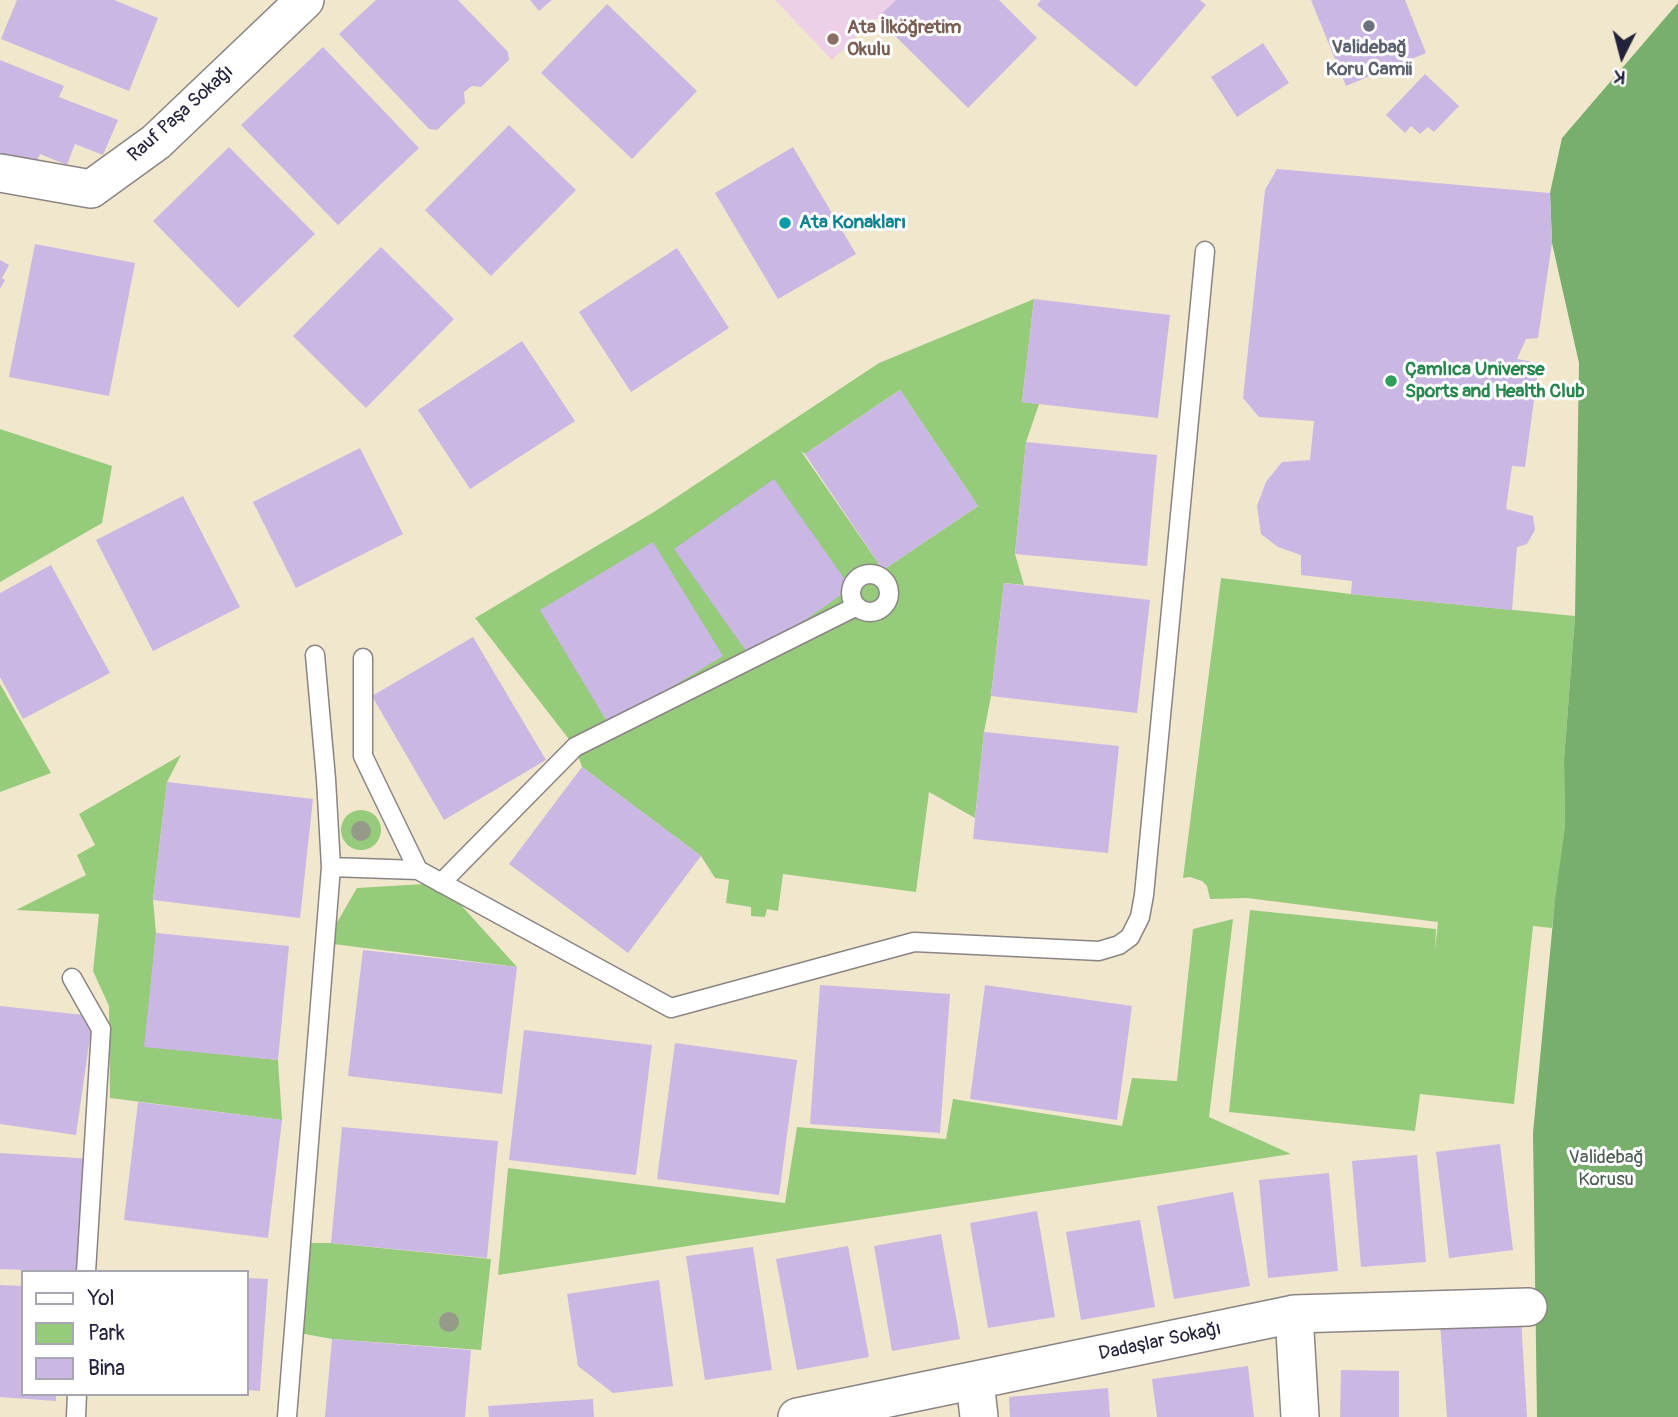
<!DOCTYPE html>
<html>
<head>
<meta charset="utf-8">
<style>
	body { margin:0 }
	#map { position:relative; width:1678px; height:1417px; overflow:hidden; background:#f1e7cd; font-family:Pangolin,sans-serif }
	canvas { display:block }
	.legend { position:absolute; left:21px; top:1270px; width:228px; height:126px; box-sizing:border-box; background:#fff; border:2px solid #a7a7b1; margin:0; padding:9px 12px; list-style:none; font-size:21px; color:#22223b }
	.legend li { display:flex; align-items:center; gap:14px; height:35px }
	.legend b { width:35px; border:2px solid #a7a7b1 }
	.north { position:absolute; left:1587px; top:21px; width:70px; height:70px; -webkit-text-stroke:5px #fff; paint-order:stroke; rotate:186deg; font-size:19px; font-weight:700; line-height:28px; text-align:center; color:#22223b }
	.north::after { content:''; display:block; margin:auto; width:24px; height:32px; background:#22223b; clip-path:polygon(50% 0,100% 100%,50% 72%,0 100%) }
</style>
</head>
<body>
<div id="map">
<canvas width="1678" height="1417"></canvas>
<ul class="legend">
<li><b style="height:9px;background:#fff"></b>Yol</li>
<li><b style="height:19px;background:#96cb7c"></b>Park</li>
<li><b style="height:19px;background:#cab7e4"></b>Bina</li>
</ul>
<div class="north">K</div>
</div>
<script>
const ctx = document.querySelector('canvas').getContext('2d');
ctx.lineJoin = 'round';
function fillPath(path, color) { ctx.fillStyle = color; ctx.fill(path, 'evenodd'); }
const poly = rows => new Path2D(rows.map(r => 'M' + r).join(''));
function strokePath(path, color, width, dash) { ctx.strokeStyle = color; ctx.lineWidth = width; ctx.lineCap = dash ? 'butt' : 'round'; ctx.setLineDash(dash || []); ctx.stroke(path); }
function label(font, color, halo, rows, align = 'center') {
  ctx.font = font + ' Pangolin,sans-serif'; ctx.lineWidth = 6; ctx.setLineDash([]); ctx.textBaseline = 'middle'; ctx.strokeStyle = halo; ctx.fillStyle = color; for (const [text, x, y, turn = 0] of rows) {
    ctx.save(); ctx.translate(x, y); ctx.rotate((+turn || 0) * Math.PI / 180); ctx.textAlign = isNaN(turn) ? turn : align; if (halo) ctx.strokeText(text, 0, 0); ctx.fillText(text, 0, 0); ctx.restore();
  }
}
fillPath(poly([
	[775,0,896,0,832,60]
]), '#edd0e8');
fillPath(poly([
	[1034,299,1022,402,1039,404,1026,442,1015,554,1024,585,1004,583,991,696,984,732,975,818,929,792,916,892,783,874,778,911,767,909,765,917,751,916,751,907,726,903,729,880,715,878,701,856,582,767,575,747,475,618,654,512,879,363],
	[900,390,978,506,883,570,801,451,805,454],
	[0,429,112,466,102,523,0,582],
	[1221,578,1351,594,1575,616,1564,760,1565,825,1552,928,1533,926,1514,1104,1420,1094,1415,1131,1229,1112,1250,910,1436,929,1435,950,1438,922,1247,898,1210,899,1207,886,1202,881,1190,877,1183,878],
	[0,684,51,773,0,792],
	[181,755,167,782,153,900,156,933,145,1046,278,1060,282,1120,110,1098,109,1006,93,971,99,914,16,910,86,875,77,855,95,845,79,814],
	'341 830a20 20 0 1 1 40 0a20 20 0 1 1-40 0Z',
	[441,883,517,967,325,943,357,888],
	[1233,919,1209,1117,1291,1154,498,1275,508,1168,785,1203,797,1127,946,1139,953,1099,1122,1126,1132,1078,1177,1081,1193,929],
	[301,1243,331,1243,491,1259,481,1350,332,1339,294,1332]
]), '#96cb7c');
fillPath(poly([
	[1678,3,1678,1417,1537,1417,1533,1133,1555,900,1565,825,1564,760,1575,616,1579,363,1552,243,1550,193,1562,138]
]), '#78af6c');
fillPath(poly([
	[17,0,114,0,158,18,129,91,1,39],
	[376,0,458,0,508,52,509,60,481,87,472,86,464,92,465,103,437,130,429,129,339,34],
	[530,0,552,0,539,11],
	[896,0,999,0,1037,38,968,108,877,18],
	[1041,0,1200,0,1206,5,1136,87,1037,5],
	[1311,0,1405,0,1426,53,1346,86],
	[607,4,697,91,632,159,541,73],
	[1263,43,1289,83,1237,117,1211,77],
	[323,47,419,148,338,225,241,125],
	[0,60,64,86,59,97,118,120,103,155,75,144,67,165,40,154,34,167,0,153],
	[1425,74,1459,106,1434,132,1428,127,1420,134,1411,126,1405,133,1386,115],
	[509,125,576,190,491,276,425,210],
	[229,147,315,234,238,308,153,221],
	[793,147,856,254,778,299,715,193],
	[1277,169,1550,193,1552,243,1538,338,1526,339,1517,359,1539,363,1525,467,1512,466,1506,509,1533,516,1535,530,1527,544,1517,547,1512,610,1351,594,1352,581,1301,575,1301,555,1278,547,1261,534,1257,506,1266,482,1282,462,1310,460,1314,421,1259,417,1243,398,1265,190],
	[35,244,135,263,109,396,9,377],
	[381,247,454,319,366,408,293,336],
	[677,248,729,328,631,392,579,312],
	[0,260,9,265,2,278,5,280,0,289],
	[1034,299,1170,315,1158,418,1022,402],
	[522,341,575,421,470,489,418,410],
	[900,390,978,506,883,570,805,454],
	[1026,442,1157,455,1147,566,1015,554],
	[360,448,403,534,296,588,253,502],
	[774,479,851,588,751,658,674,549],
	[183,496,240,607,153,651,96,540],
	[653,542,723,656,609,725,540,610],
	[51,565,110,673,23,719,0,677,0,593],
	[1004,583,1150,600,1137,713,991,696],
	[473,637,546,760,444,820,372,696],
	[984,732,1119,746,1108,853,973,839],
	[582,767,701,856,628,953,509,864],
	[167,782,313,799,300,918,153,900],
	[156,933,289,946,278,1060,144,1047],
	[363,950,517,967,502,1094,348,1076],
	[820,985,950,994,940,1133,810,1124],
	[985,985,1132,1006,1117,1120,970,1099],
	[0,1006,93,1016,76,1135,0,1124],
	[524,1030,652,1045,636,1175,509,1160],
	[675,1043,797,1060,779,1195,657,1179],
	[138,1102,282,1120,268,1238,124,1220],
	[342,1127,498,1141,487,1258,331,1243],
	[1500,1144,1513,1250,1449,1258,1436,1152],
	[0,1153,92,1159,84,1272,0,1269],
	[1417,1155,1426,1262,1361,1267,1352,1161],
	[1329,1173,1338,1271,1268,1278,1259,1180],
	[1233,1192,1250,1286,1174,1299,1157,1206],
	[1037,1211,1055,1317,988,1328,970,1223],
	[1140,1220,1155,1307,1081,1320,1066,1232],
	[941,1234,960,1339,892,1351,874,1246],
	[848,1246,869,1357,797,1370,776,1259],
	[753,1247,772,1370,705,1380,686,1256],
	[247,1278,268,1279,260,1391,247,1390],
	[659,1280,673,1386,613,1393,578,1366,567,1294],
	[0,1285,23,1286,23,1394,56,1394,56,1401,0,1397],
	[1521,1318,1527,1417,1447,1417,1440,1323],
	[332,1339,471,1350,465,1417,325,1417],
	[1248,1366,1254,1417,1157,1417,1152,1379],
	[1341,1370,1399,1371,1399,1417,1340,1417],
	[1108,1388,1110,1417,1010,1417,1009,1397],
	[593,1399,594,1417,489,1417,488,1406]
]), '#cab7e4');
const service = poly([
	'851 593a19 19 0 1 1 38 0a19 19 0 1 1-38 0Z',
	[363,658,363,756,418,870],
	[331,867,418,870,671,1008,914,942,1099,951,1119,945,1130,937,1140,917,1144,895,1205,251],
	[441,883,575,747,855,607],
	[72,978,101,1029,86,1272],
	[76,1417,77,1394],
	[287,1417,331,867,326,779,315,655]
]);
const minor = poly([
	[0,173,91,189,156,142,305,0],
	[1294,1314,1300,1417],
	[975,1381,979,1417],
	[797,1417,1294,1314,1528,1307]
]);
strokePath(service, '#8a8484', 21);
strokePath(minor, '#8a8484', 40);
strokePath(service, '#fff', 18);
strokePath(minor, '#fff', 37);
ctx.fillStyle = '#969b89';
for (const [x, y] of [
	[361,831],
	[449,1322]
]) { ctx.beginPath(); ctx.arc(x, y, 10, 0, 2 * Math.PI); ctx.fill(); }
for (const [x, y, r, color] of [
	[1369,26,7,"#6b7280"],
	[833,39,7,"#8d6e63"],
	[785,223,7,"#0f9aa8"],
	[1391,381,7,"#2e9e5b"]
]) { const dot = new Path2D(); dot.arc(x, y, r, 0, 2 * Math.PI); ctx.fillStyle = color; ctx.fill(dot); strokePath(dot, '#fff', 2.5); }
label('bold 19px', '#785e54', '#fff', [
	["Ata İlköğretim",847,28],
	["Okulu",847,50]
], 'left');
label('bold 19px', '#5b616d', '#fff', [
	["Validebağ",1369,48],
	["Koru Camii",1369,70]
]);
label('19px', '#22223b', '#fff', [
	["Rauf Paşa Sokağı",181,114,-42],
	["Dadaşlar Sokağı",1160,1342,-12]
]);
label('bold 19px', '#0d838f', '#fff', [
	["Ata Konakları",799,223]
], 'left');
label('bold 19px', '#27864d', '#fff', [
	["Çamlıca Universe",1405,370],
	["Sports and Health Club",1405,392]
], 'left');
label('19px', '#4b5d52', '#fff', [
	["Validebağ",1606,1158],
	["Korusu",1606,1180]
]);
</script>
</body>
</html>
